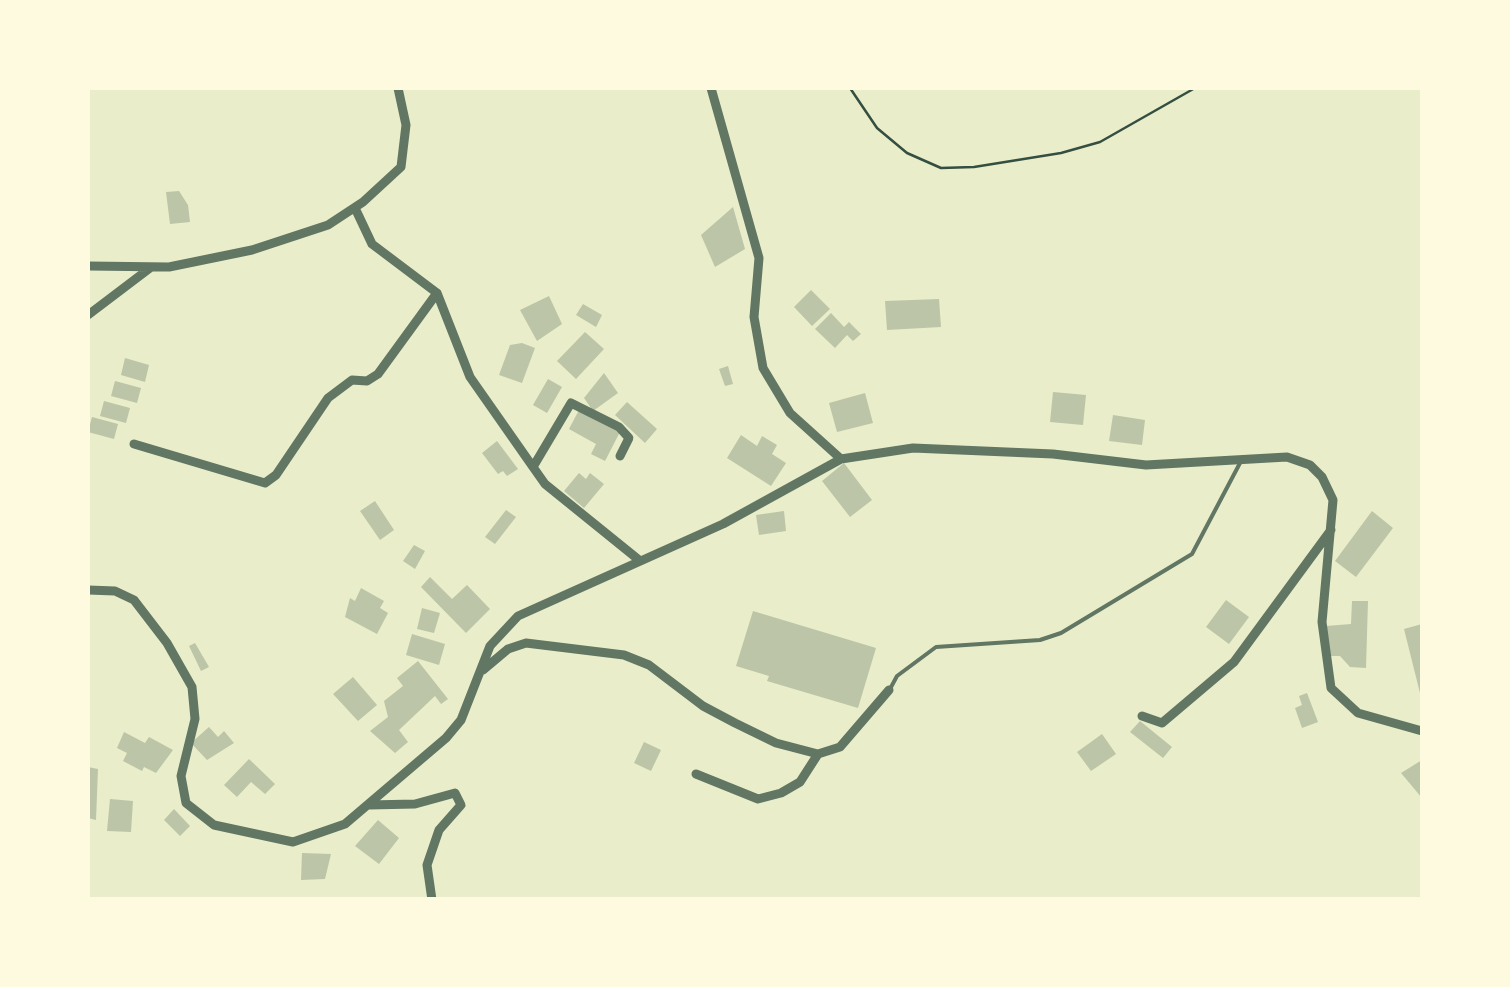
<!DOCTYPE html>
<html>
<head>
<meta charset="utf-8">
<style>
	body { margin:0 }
	#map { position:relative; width:1510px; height:987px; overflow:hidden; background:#e9edc9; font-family:Barlow,sans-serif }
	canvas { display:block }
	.frame { position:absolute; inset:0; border:90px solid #fefae0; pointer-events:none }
</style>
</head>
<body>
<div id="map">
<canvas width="1510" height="987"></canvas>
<div class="frame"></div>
</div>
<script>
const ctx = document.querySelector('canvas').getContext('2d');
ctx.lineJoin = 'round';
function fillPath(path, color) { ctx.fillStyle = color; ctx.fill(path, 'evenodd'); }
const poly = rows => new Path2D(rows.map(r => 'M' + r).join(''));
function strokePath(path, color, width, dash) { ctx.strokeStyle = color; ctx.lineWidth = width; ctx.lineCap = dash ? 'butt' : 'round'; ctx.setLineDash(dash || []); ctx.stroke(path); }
fillPath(poly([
	[179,191,188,205,190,222,170,224,166,192],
	[733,207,745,249,715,267,701,235],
	[811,290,830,309,812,326,794,307],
	[549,296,562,324,537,341,520,310],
	[939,299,941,327,887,330,885,301],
	[583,304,602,315,596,327,576,315],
	[831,313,844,327,849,322,861,334,853,341,847,335,835,348,815,329],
	[585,332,604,349,576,379,557,361],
	[522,343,535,348,522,383,499,375,510,345],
	[125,358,149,365,145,382,121,375],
	[728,366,733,384,725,386,719,369],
	[604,373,618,393,593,411,584,398],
	[548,379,562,387,547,413,533,405],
	[115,381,141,388,137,403,111,396],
	[1053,392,1086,395,1083,425,1050,422],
	[865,393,873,423,837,432,829,403],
	[104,401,130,408,126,423,100,416],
	[627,402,657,429,645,443,615,415],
	[579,410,620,432,605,461,591,454,596,444,569,429],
	[1113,415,1145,420,1142,445,1109,441],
	[92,417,118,424,114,439,88,432],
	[741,435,757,446,762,436,777,445,772,454,786,463,771,486,727,458],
	[497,441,518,469,507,476,503,471,498,474,482,453],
	[844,463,872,500,850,517,822,481],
	[579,473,586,479,590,473,604,484,584,508,564,491],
	[375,501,394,530,380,540,360,511],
	[506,510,516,517,495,544,485,537],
	[784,511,786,531,759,535,756,515],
	[1372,511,1393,528,1356,577,1335,561],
	[414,545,425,551,415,569,403,561],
	[430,577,452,599,467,585,490,609,466,633,421,587],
	[361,588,384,601,380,608,388,613,377,634,345,617,350,598,355,601],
	[1226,600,1249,617,1229,644,1206,627],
	[1352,601,1368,601,1366,668,1350,667,1340,656,1326,656,1326,626,1351,624],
	[422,608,440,613,434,633,417,629],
	[753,611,876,648,858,708,767,681,769,676,736,666],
	[1422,624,1422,697,1421,697,1404,629],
	[412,634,445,644,439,665,406,655],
	[195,643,209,667,201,671,189,646],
	[418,661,448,699,441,704,435,696,399,730,408,742,395,753,370,731,388,717,384,701,403,686,397,678],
	[353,677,377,705,358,721,333,694],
	[1307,693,1318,722,1302,728,1295,708,1302,705,1299,696],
	[1140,721,1172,747,1163,758,1130,732],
	[209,727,218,737,224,731,234,743,207,760,191,743],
	[124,732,145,743,149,737,173,750,156,773,144,767,142,771,123,761,127,753,117,748],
	[1102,734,1116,754,1091,771,1077,752],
	[644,742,661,750,651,771,634,763],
	[249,759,275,784,265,794,251,782,237,797,224,785],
	[1422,760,1422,798,1401,773],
	[88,767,98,769,96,820,88,818],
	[110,799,133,801,131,832,107,831],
	[174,809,190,826,180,836,164,820],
	[378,820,399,838,379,864,355,846],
	[302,853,331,854,325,879,301,880]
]), '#bcc5a7');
strokePath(poly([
	[850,88,877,128,907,153,941,168,974,167,1061,153,1100,142,1195,88]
]), '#344e41', 2.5);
strokePath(poly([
	[890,689,897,676,936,647,1040,640,1061,633,1192,554,1240,463]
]), '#617663', 4);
strokePath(poly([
	[711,88,759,258,754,317,763,368,790,413,841,459],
	[355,208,372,244,437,293,470,377,533,467],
	[88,266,169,267,252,250,328,225,363,202,401,167,406,125,398,88],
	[88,315,150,268],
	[134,444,265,483,276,475,328,398,352,380,367,381,378,374,437,293],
	[620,456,629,438,619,427,571,403,533,467,545,484,639,560],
	[88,590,115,591,134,600,167,643,192,687,195,719,181,776,186,803,214,825,293,842,345,824,446,738,461,720,490,646,518,616,723,524,841,459,913,448,1053,454,1146,465,1287,457,1310,465,1322,477,1333,500,1322,622,1331,688,1358,713,1422,731],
	[483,670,508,649,526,643,624,655,649,665,703,706,735,723,776,743,818,754,840,747,889,690],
	[1142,716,1162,723,1234,662,1331,530],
	[696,774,758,799,781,793,800,782,818,754],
	[369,805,415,804,455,793,461,805,439,830,427,865,432,900]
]), '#617663', 9);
</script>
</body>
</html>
